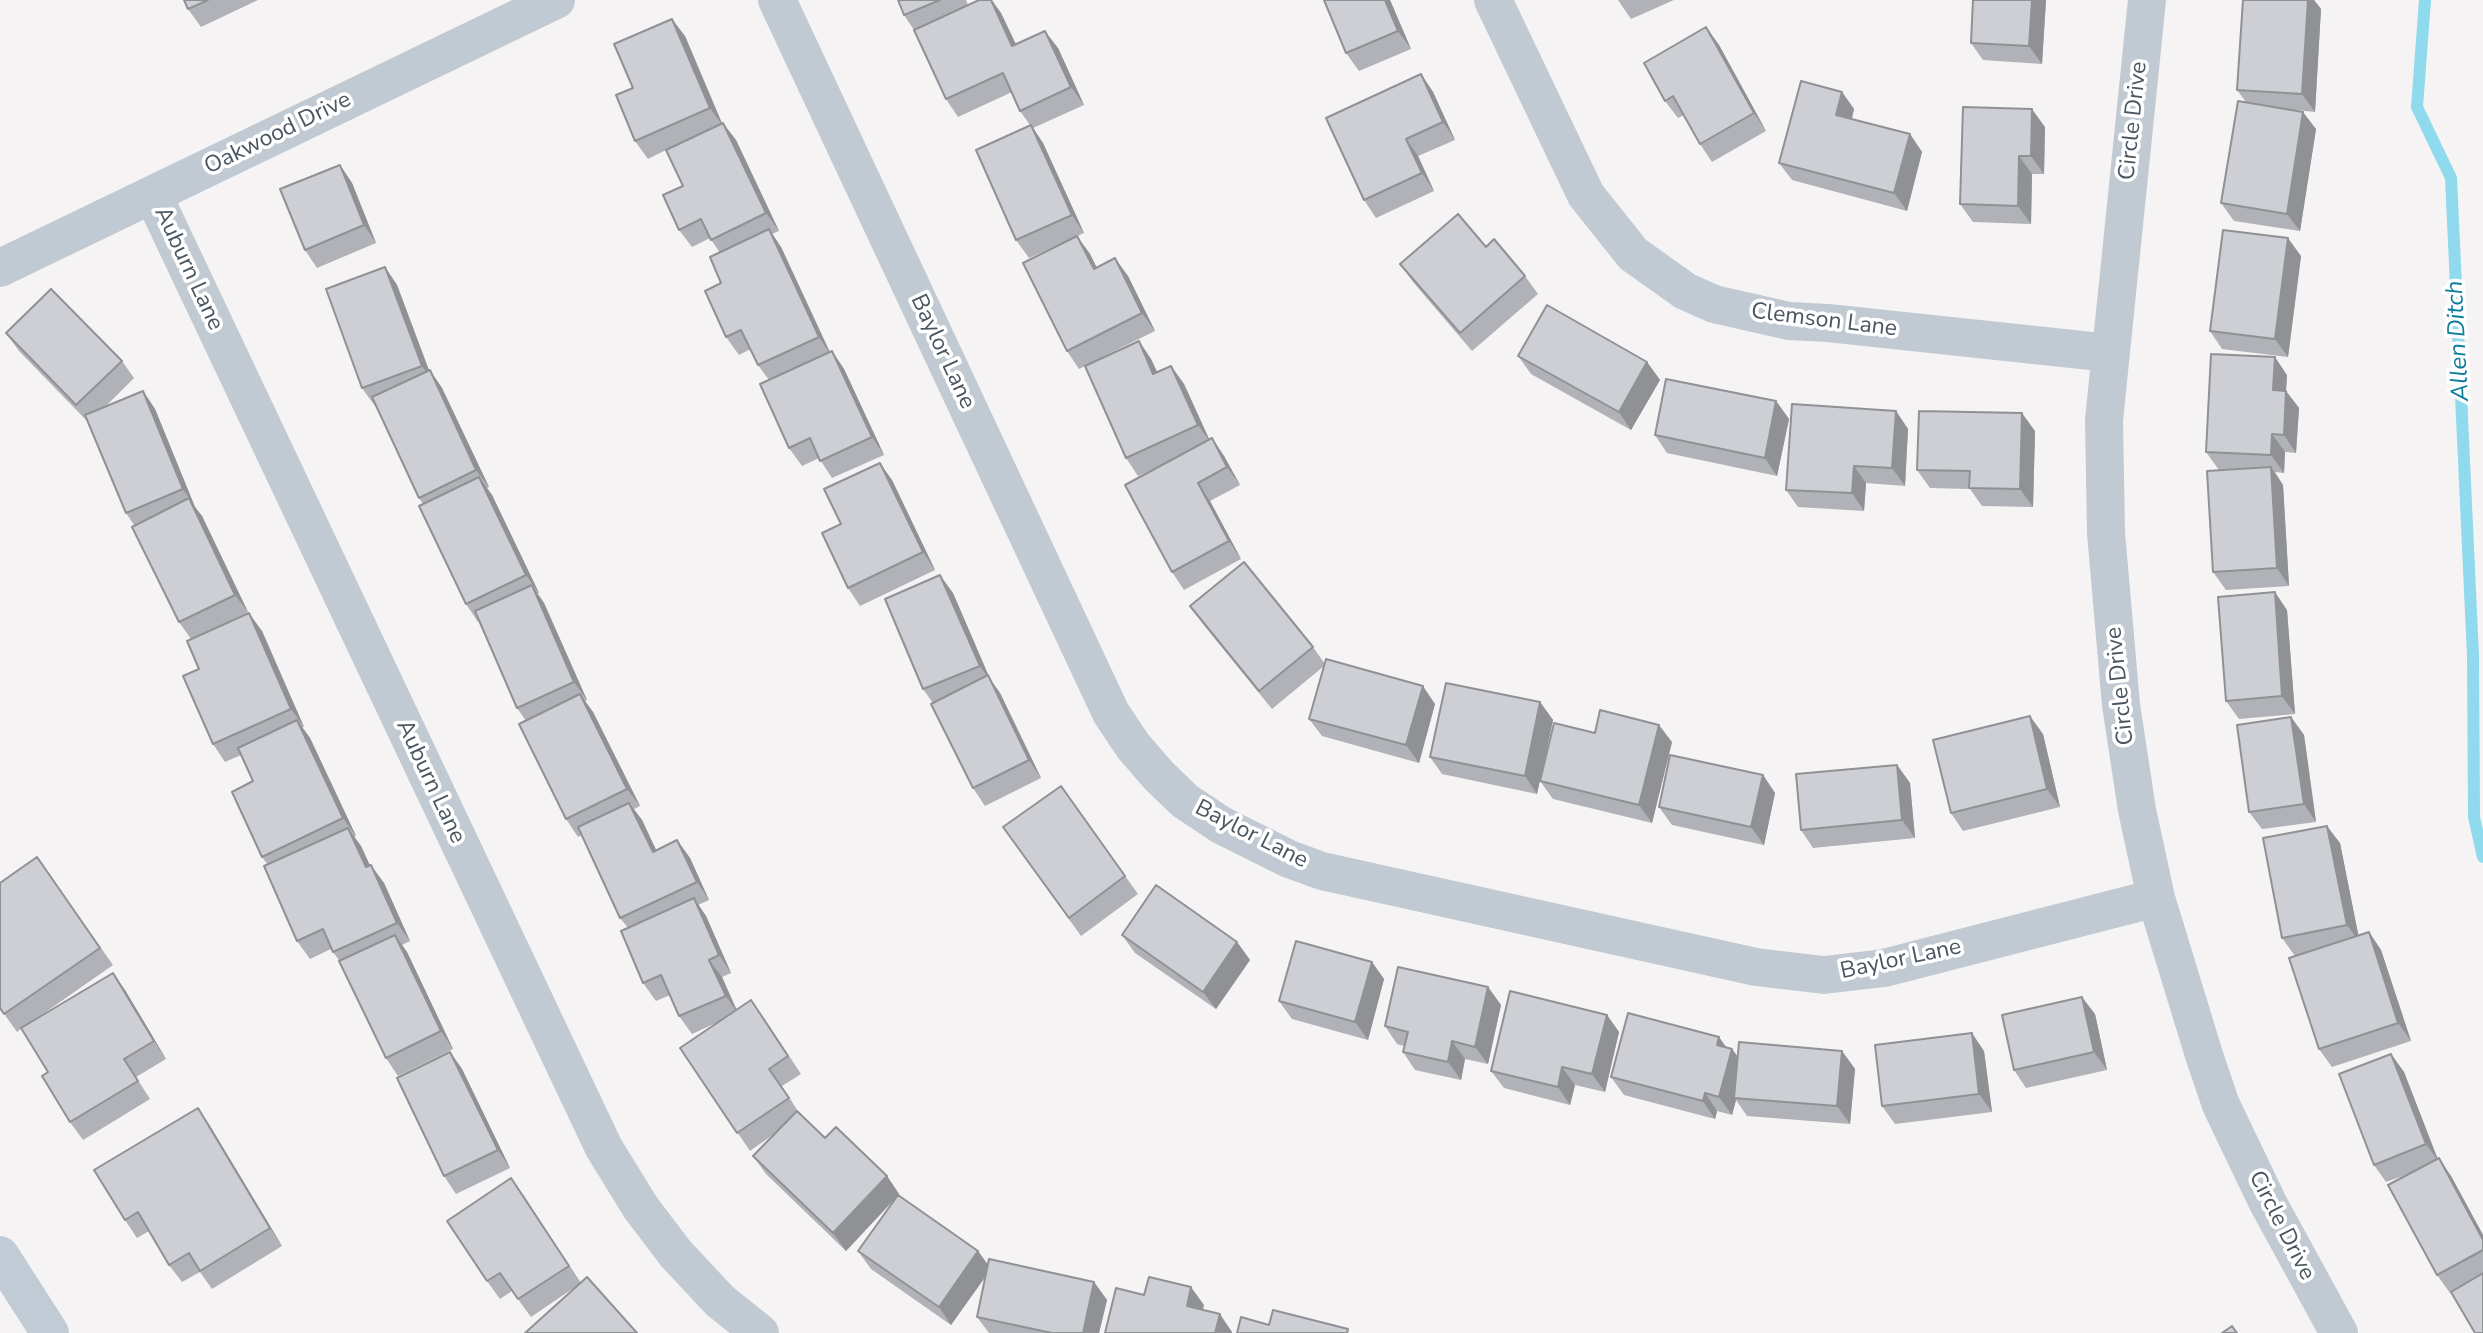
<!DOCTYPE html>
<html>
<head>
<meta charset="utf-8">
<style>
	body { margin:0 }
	canvas { display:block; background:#f5f3f3 }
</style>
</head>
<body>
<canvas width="2483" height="1333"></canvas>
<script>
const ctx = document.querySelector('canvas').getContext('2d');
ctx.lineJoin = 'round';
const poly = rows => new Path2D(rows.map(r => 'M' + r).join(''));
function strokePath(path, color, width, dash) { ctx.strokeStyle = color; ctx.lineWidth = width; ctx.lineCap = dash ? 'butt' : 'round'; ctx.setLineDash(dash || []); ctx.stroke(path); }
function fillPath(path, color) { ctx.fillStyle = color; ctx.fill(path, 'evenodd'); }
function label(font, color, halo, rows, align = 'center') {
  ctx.font = font + ' "Nunito Sans",sans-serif'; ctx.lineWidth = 7; ctx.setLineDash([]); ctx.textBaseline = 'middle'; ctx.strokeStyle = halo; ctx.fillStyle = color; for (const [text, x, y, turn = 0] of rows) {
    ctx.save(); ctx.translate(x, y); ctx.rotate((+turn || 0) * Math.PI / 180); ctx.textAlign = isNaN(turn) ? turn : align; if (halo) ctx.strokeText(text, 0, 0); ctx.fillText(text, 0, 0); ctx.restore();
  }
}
strokePath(poly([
	[2425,0,2417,107,2451,178,2473,656,2474,817,2483,857]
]), '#90daee', 12);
strokePath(poly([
	[777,0,1111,713,1133,746,1159,776,1185,801,1221,825,1289,859,1322,871,1756,967,1824,975,1884,968,2156,898],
	[1493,0,1586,195,1633,254,1685,291,1714,304,1789,321,1828,323,2110,353],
	[2147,0,2104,420,2106,533,2121,705,2137,810,2156,898,2204,1055,2221,1105,2268,1203,2339,1333],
	[153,195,604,1148,641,1208,676,1254,720,1301,760,1333],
	[0,268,556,0]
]), '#c1cad2', 38);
strokePath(poly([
	[0,1255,50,1333]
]), '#c1cbd6', 38);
fillPath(poly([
	[184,0,258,0,201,27,188,9],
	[898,0,966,0,968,5,979,0,992,0,1001,13,1016,44,1058,48,1084,105,1033,128,1043,143,1084,233,1029,258,1016,240,1030,125,1020,111,1012,92,958,117,946,99,914,30,904,15],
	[1324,0,1390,0,1411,49,1359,71,1346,53],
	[1618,0,1674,0,1631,19],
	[1973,0,2046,0,2042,64,1983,60,1971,43],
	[2243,0,2314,0,2321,9,2315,112,2296,110,2316,129,2300,231,2234,221,2221,203,2246,102,2237,90],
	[1706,27,1719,45,1766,131,1712,162,1700,144,1684,115,1678,118,1665,101],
	[685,36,722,123,736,140,779,231,772,234,781,247,830,352,832,351,844,369,884,455,832,478,819,458,802,466,789,448,769,380,758,365,751,349,739,355,726,337,721,283,720,253,710,238,692,247,679,230,683,186,666,150,648,159,635,141,633,88],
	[1421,74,1433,92,1455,140,1418,156,1434,191,1376,218,1364,200],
	[1842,92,1854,109,1852,119,1910,134,1922,152,1907,211,1792,180,1779,163],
	[2045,127,2044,174,2032,174,2031,224,1973,222,1960,204],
	[340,165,352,183,376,243,317,268,305,250],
	[1077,236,1090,254,1097,268,1128,276,1155,331,1098,359,1139,341,1151,359,1157,372,1171,366,1184,384,1209,440,1212,438,1224,456,1240,485,1210,501,1241,559,1184,590,1172,572,1160,466,1138,476,1126,458,1085,366,1079,369,1067,351],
	[1486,247,1525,276,1538,294,1472,351,1413,282,1400,264],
	[2301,256,2288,357,2222,349,2210,331],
	[385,267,397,285,429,370,442,388,489,487,487,488,492,495,539,593,537,593,544,603,587,700,585,701,593,712,640,806,634,809,642,820,656,850,677,840,690,858,709,900,698,905,706,916,731,973,722,977,737,1010,764,1018,801,1074,782,1086,799,1113,825,1138,887,1176,899,1194,898,1195,978,1251,988,1265,1094,1282,1107,1300,1099,1333,989,1333,977,1317,986,1275,951,1325,871,1269,858,1251,896,1198,846,1251,766,1174,753,1156,774,1134,750,1151,680,1048,718,1022,692,1034,679,1016,670,995,656,1001,643,983,628,928,620,918,582,835,578,837,566,819,526,721,517,708,479,622,478,622,466,604,423,504,419,498,376,406,375,406,362,388],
	[6,333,122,361,134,378,106,406,143,391,155,409,195,507,202,516,248,612,214,629,262,631,304,727,302,727,310,738,356,836,354,837,361,846,370,866,384,883,410,941,402,945,407,952,453,1049,398,1076,386,1058,341,963,331,949,310,959,297,941,268,865,262,857,253,781,241,755,225,762,213,744,199,669,191,639,179,622,134,525,126,513,88,422,19,351],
	[1518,356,1647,362,1660,380,1631,430,1531,374],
	[2287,375,2286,391,2299,408,2296,453,2285,452,2284,473,2275,472,2283,485,2289,586,2226,590,2213,572,2219,470,2206,452],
	[1776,401,1789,419,1777,476,1667,453,1655,435],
	[1896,411,1908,429,1905,486,1866,483,1864,511,1798,507,1786,490],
	[2035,431,2033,507,1982,506,1970,489,1930,488,1917,470],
	[892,480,935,570,860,606,848,588,841,524],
	[953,593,990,679,1000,693,1041,778,985,806,973,788,933,703,923,689],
	[1190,606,1313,647,1325,664,1435,704,1419,763,1322,736,1309,719,1324,666,1272,709,1203,624],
	[2287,610,2295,714,2239,719,2226,701],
	[1540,702,1553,720,1537,794,1442,774,1430,757],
	[2291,717,2304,735,2316,822,2262,829,2249,812],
	[1595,733,1672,742,1652,823,1553,799,1540,781],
	[2043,734,2060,807,1963,831,1951,813],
	[1897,765,1910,783,1915,838,1813,848,1801,830],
	[1763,775,1775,793,1764,845,1672,825,1659,807],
	[1061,786,1138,894,1081,936,1003,827],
	[2340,843,2358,935,2369,932,2381,950,2411,1041,2332,1067,2319,1049,2295,956,2282,938],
	[37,857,113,965,30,1023,125,990,166,1059,136,1077,150,1099,83,1140,70,1122,48,1072,22,1028,17,1032,0,1008],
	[1122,935,1237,942,1250,960,1216,1009,1135,953],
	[1372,962,1384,979,1368,1040,1292,1019,1279,1001],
	[1488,987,1501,1005,1488,1064,1465,1059,1461,1080,1415,1070,1403,1052,1404,1046,1397,1044,1385,1026],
	[2095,1014,2107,1070,2026,1088,2014,1070],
	[1607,1015,1619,1032,1605,1092,1575,1085,1570,1105,1504,1088,1491,1071],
	[1726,1047,1732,1049,1738,1057,1842,1051,1855,1069,1850,1124,1747,1116,1736,1100,1732,1115,1717,1111,1715,1119,1624,1095,1611,1077],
	[1984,1051,1992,1112,1895,1124,1882,1106],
	[450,1052,462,1069,510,1168,456,1194,444,1176],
	[2391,1054,2404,1072,2437,1159,2451,1176,2483,1235,2483,1333,2451,1292,2450,1293,2437,1275,2411,1173,2386,1182,2374,1165],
	[198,1108,210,1126,282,1246,212,1289,200,1272,182,1282,169,1265,149,1231,137,1238,125,1220],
	[511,1178,581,1283,531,1317,512,1291,500,1299,487,1281]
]), '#b0b2b7');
fillPath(poly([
	[991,0,1001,13,1025,64,1012,46],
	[1385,0,1390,0,1411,49,1398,31],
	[2032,0,2046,0,2042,64,2029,46],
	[2308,0,2314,0,2321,9,2315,112,2302,94],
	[672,19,685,36,723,126,710,108],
	[1706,27,1719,45,1766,131,1754,113],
	[1045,31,1058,48,1084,105,1071,87],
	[1421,74,1433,92,1455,140,1443,122],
	[1842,92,1854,109,1848,132,1836,115],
	[2032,109,2045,127,2044,174,2031,156],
	[2303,112,2316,129,2300,231,2287,214],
	[723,123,736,140,779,231,766,213],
	[1031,125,1043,143,1084,233,1072,215],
	[1910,134,1922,152,1907,211,1894,193],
	[1406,139,1418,156,1434,191,1422,173],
	[2019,156,2032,174,2031,224,2018,206],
	[340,165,352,183,376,243,364,225],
	[769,229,781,247,831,355,819,337],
	[1077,236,1090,254,1106,287,1094,269],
	[2288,238,2301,256,2288,357,2275,339],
	[1115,258,1128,276,1155,331,1142,313],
	[385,267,397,285,434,384,422,366],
	[1139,341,1151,359,1166,391,1153,374],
	[832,351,844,369,884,455,872,437],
	[2275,357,2287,375,2286,391,2299,408,2296,453,2284,435,2273,390],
	[1647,362,1660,380,1631,430,1619,412],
	[1171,366,1184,384,1211,443,1198,425],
	[430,370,442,388,489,487,476,470],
	[143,391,155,409,195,507,202,516,248,612,235,595,189,498,183,489],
	[1776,401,1789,419,1777,476,1765,458],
	[1896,411,1908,429,1905,486,1892,468],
	[2022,413,2035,431,2033,507,2020,489],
	[2272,434,2285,452,2284,473,2271,455],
	[1212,438,1224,456,1240,485,1227,467],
	[880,463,892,480,935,570,923,552],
	[1854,466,1866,483,1864,511,1852,493],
	[2271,467,2283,485,2289,586,2277,568],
	[479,477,492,495,539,593,526,575],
	[1198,483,1210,501,1241,559,1229,541],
	[940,575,953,593,990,679,1000,693,1041,778,1029,760,990,681,980,666],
	[532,585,544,603,587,700,574,682],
	[2275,592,2287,610,2295,714,2282,696],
	[249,613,262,631,304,727,291,709],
	[1423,686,1435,704,1419,763,1406,745],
	[580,694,593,712,640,806,627,789],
	[1540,702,1553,720,1537,794,1525,776],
	[2030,716,2043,734,2060,807,2047,789],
	[2291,717,2304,735,2316,822,2304,804],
	[297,720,310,738,356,836,343,818],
	[1659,725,1672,742,1652,823,1639,805],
	[1897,765,1910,783,1915,838,1902,820],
	[1763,775,1775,793,1764,845,1751,827],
	[629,803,642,820,665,869,653,852],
	[2327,826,2340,843,2360,943,2347,925],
	[348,828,361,846,379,885,366,867],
	[677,840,690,858,709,900,697,882],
	[371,865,384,883,410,941,397,923],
	[694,898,706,916,731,973,719,955],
	[2369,932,2381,950,2411,1041,2398,1023],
	[395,935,407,952,453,1049,441,1031],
	[1237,942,1250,960,1216,1009,1203,992],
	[709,960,722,977,738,1014,726,996],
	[1372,962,1384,979,1368,1040,1355,1022],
	[113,973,125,990,166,1059,154,1041],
	[1488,987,1501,1005,1488,1064,1475,1047],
	[2082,997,2095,1014,2107,1070,2094,1052],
	[1607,1015,1619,1032,1605,1092,1592,1074],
	[1972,1033,1984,1051,1992,1112,1979,1094],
	[1719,1037,1731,1054,1732,1049,1744,1066,1734,1098,1736,1100,1732,1115,1719,1097,1717,1045],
	[1452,1041,1465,1059,1461,1080,1448,1062],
	[1842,1051,1855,1069,1850,1124,1837,1106],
	[450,1052,462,1069,510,1168,498,1150],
	[2391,1054,2404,1072,2439,1162,2426,1144],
	[1562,1067,1575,1085,1570,1105,1558,1087],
	[1705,1093,1717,1111,1715,1119,1703,1101],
	[198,1108,210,1126,282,1246,270,1228],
	[2439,1158,2451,1176,2483,1235,2483,1240],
	[887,1176,899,1194,846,1251,833,1233],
	[511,1178,524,1196,581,1284,569,1266],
	[978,1251,991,1269,951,1325,939,1307],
	[1094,1282,1107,1300,1099,1333,1083,1333],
	[1191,1287,1204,1305,1200,1324,1187,1306],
	[1220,1314,1232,1332,1232,1333,1215,1333]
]), '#909195');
const building = poly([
	[184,0,208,0,188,9,184,0],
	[898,0,940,0,904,15,898,0],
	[979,0,991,0,1012,46,1045,31,1071,87,1020,111,1003,73,946,99,914,30,979,0],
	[1324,0,1385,0,1398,31,1346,53,1324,0],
	[1973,0,2032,0,2029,46,1971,43,1973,0],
	[2243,0,2308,0,2302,94,2237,90,2243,0],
	[672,19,710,108,635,141,616,95,633,88,614,44,672,19],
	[1706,27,1754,113,1700,144,1673,96,1665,101,1644,63,1706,27],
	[1421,74,1443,122,1406,139,1422,173,1364,200,1326,118,1421,74],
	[1801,81,1842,92,1836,115,1910,134,1894,193,1779,163,1801,81],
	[2238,101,2303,112,2287,214,2221,203,2238,101],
	[1963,107,2032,109,2031,156,2019,156,2018,206,1960,204,1963,107],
	[723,123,766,213,711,240,701,219,679,230,663,195,683,186,666,150,723,123],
	[1031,125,1072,215,1016,240,976,150,1031,125],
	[340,165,364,225,305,250,280,189,340,165],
	[1458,214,1486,247,1494,239,1525,276,1460,333,1400,264,1458,214],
	[769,229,819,337,758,365,741,330,726,337,705,291,721,283,710,257,769,229],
	[2223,230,2288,238,2275,339,2210,331,2223,230],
	[1077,236,1094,269,1115,258,1142,313,1067,351,1023,263,1077,236],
	[385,267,422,366,362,388,326,289,385,267],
	[51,289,122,361,76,405,6,333,51,289],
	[1547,305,1647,362,1619,412,1518,356,1547,305],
	[1139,341,1153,374,1171,366,1198,425,1126,458,1085,366,1139,341],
	[832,351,872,437,820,461,810,438,789,448,760,384,832,351],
	[2211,354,2275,357,2273,390,2286,391,2284,435,2272,434,2271,455,2206,452,2211,354],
	[430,370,476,470,419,498,372,397,430,370],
	[1666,379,1776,401,1765,458,1655,435,1666,379],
	[143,391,183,489,126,513,85,415,143,391],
	[1792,404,1896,411,1892,468,1854,466,1852,493,1786,490,1792,404],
	[1919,411,2022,413,2020,489,1969,488,1970,471,1917,470,1919,411],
	[1212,438,1227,467,1198,483,1229,541,1172,572,1125,485,1212,438],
	[880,463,923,552,848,588,822,533,841,524,824,489,880,463],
	[2271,467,2277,568,2213,572,2207,471,2271,467],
	[479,477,526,575,466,604,419,506,479,477],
	[189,498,235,595,179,622,132,527,189,498],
	[1244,562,1313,647,1259,691,1190,606,1244,562],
	[940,575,980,666,923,689,885,599,940,575],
	[532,585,574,682,517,708,475,611,532,585],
	[2275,592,2282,696,2226,701,2218,597,2275,592],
	[249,613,291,709,213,744,183,676,199,669,187,641,249,613],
	[1326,659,1423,686,1406,745,1309,719,1326,659],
	[988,675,1029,760,973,788,931,704,988,675],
	[1446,683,1540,702,1525,776,1430,757,1446,683],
	[580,694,627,789,566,819,519,724,580,694],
	[1600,710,1659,725,1639,805,1540,781,1554,723,1595,733,1600,710],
	[2030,716,2047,789,1951,813,1933,740,2030,716],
	[2291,717,2304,804,2249,812,2237,725,2291,717],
	[297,720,343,818,262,857,232,792,253,781,238,748,297,720],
	[1670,755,1763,775,1751,827,1659,807,1670,755],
	[1897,765,1902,820,1801,830,1796,774,1897,765],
	[1061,786,1125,876,1069,918,1003,827,1061,786],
	[629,803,653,852,677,840,697,882,620,918,578,827,629,803],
	[2327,826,2347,925,2282,938,2263,838,2327,826],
	[348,828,366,867,371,865,397,923,333,952,323,929,297,941,264,866,348,828],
	[37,857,100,948,4,1014,0,1008,0,883,37,857],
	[1156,885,1237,942,1203,992,1122,935,1156,885],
	[694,898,719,955,709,960,726,996,679,1016,661,975,643,983,621,931,694,898],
	[2369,932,2398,1023,2319,1049,2289,958,2369,932],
	[395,935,441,1031,386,1058,339,961,395,935],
	[1296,941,1372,962,1355,1022,1279,1001,1296,941],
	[1398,967,1488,987,1475,1047,1452,1041,1448,1062,1403,1052,1408,1032,1385,1026,1398,967],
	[113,973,154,1041,124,1059,138,1081,70,1122,42,1076,48,1072,21,1028,113,973],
	[1510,991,1607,1015,1592,1074,1562,1067,1558,1087,1491,1071,1510,991],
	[2082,997,2094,1052,2014,1070,2002,1015,2082,997],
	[751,1000,788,1056,769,1069,789,1098,737,1133,680,1048,751,1000],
	[1628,1013,1719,1037,1717,1045,1732,1049,1719,1097,1705,1093,1703,1101,1611,1077,1628,1013],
	[1972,1033,1979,1094,1882,1106,1875,1045,1972,1033],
	[1739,1042,1842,1051,1837,1106,1734,1098,1739,1042],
	[450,1052,498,1150,444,1176,397,1078,450,1052],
	[2391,1054,2426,1144,2374,1165,2339,1074,2391,1054],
	[198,1108,270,1228,200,1271,189,1253,169,1265,138,1212,125,1220,94,1170,198,1108],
	[797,1111,825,1138,836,1127,887,1176,833,1233,753,1156,797,1111],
	[2439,1158,2483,1240,2483,1250,2437,1275,2388,1185,2439,1158],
	[511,1178,569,1266,518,1299,500,1273,487,1281,447,1221,511,1178],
	[898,1195,978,1251,939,1307,858,1251,898,1195],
	[989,1259,1094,1282,1083,1333,1052,1333,977,1317,989,1259],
	[2483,1273,2483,1333,2475,1333,2451,1292,2483,1273],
	[587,1277,637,1333,525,1333,587,1277],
	[1149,1277,1191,1287,1187,1306,1220,1314,1215,1333,1105,1333,1116,1288,1144,1295,1149,1277],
	[1273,1310,1348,1329,1347,1333,1237,1333,1241,1317,1269,1325,1273,1310],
	[2232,1326,2237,1333,2222,1333,2232,1326]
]);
fillPath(building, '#cdcfd5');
strokePath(building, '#909195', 2);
label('23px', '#4a5661', '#fff', [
	["Circle Drive",2134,121,-84],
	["Oakwood Drive",278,134,-26],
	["Auburn Lane",188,269,65],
	["Clemson Lane",1824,321,7],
	["Baylor Lane",942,352,65],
	["Circle Drive",2121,686,-96],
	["Auburn Lane",430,782,65],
	["Baylor Lane",1251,835,27],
	["Baylor Lane",1901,960,-12],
	["Circle Drive",2281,1226,63]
]);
label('italic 24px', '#0c7c9b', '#fff', [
	["Allen Ditch",2459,341,-93]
]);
</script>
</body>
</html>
